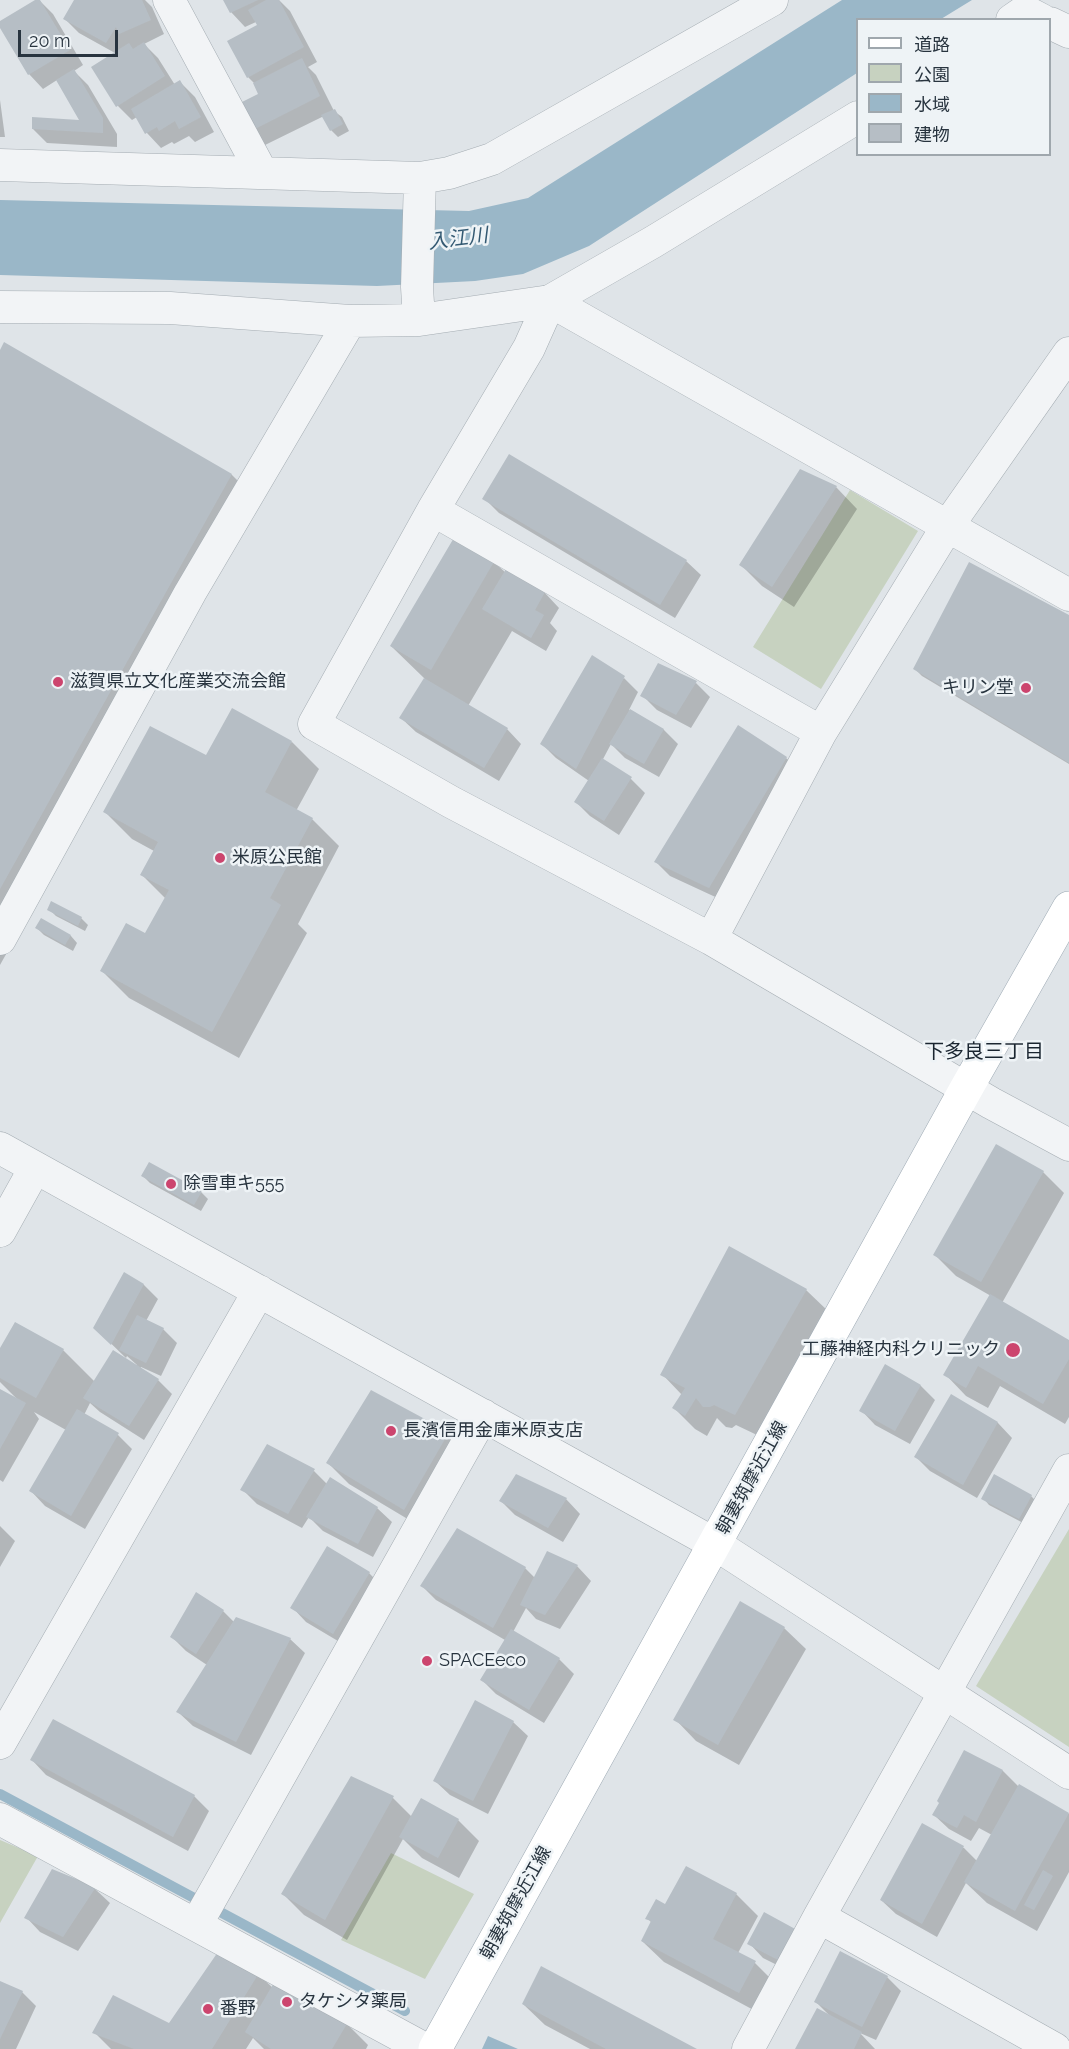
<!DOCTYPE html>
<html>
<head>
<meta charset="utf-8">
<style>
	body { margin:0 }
	#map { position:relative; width:1069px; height:2049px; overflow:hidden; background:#dfe4e8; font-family:Raleway,"Noto Sans JP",sans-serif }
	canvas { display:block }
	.legend { position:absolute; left:856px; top:18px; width:195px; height:138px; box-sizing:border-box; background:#eef3f6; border:2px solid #9fa7ad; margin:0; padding:8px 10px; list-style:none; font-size:18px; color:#28343f }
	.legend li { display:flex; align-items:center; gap:12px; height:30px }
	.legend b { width:30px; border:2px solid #9fa7ad }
	.scale { position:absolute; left:18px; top:30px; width:100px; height:27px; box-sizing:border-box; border:3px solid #28343f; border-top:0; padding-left:8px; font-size:18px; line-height:21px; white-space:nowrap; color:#28343f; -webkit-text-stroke:4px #eef3f6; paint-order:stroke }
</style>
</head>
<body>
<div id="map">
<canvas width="1069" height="2049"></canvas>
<ul class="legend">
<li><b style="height:8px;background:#fff"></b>道路</li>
<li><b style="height:16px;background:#c7d2c0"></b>公園</li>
<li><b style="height:16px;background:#9ab7c8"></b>水域</li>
<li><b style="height:16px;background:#b6bec5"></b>建物</li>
</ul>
<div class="scale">20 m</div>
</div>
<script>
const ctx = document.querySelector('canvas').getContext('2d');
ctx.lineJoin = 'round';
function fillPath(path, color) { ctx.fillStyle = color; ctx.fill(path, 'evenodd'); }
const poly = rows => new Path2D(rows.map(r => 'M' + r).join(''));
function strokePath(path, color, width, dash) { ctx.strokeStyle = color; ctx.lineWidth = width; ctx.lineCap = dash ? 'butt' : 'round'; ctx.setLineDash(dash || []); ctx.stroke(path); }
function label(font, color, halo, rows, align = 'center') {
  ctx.font = font + ' Raleway,"Noto Sans JP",sans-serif'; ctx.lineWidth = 5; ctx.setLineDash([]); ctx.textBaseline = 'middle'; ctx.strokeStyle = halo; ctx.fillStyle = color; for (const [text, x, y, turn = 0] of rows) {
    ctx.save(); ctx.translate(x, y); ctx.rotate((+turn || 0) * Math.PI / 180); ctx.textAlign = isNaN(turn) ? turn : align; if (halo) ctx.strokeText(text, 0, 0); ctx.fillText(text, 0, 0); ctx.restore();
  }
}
fillPath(poly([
	[850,490,918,531,821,689,753,647],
	[1069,1529,1069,1747,976,1686],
	[0,1840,38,1856,0,1923],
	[391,1853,474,1894,425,1979,341,1940]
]), '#c7d2c0');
fillPath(poly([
	[842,0,972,0,941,19,858,20,857,73,589,246,523,274,475,281,377,286,0,275,0,200,469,211,528,198],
	[488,2036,518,2049,482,2049]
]), '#9ab7c8');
fillPath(poly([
	[39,0,53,14,83,65,74,71,88,85,117,134,117,147,47,143,33,129,82,121,57,80,43,89,29,74,0,25,0,22],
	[76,0,145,0,152,7,164,34,144,44,158,58,175,85,180,82,195,97,214,132,195,142,189,136,174,144,172,142,161,148,147,133,137,117,132,120,118,106,93,68,115,53,79,33,65,19],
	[225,0,279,0,290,11,317,62,308,67,316,75,334,111,342,117,349,131,338,137,331,130,324,116,263,146,248,132,260,94,255,84,248,77,259,26,256,22,245,27,231,12],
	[0,100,5,137,0,137],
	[5,344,232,475,259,502,0,965,0,353],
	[836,487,857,509,794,607,762,586,741,565],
	[484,498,686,561,701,575,675,618,499,513],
	[494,562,506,573,507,571,545,593,559,608,550,623,557,631,546,651,512,631,468,706,507,729,521,744,499,781,416,732,401,718,425,679,391,646],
	[1069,617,1069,764,922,676,915,669],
	[624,678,638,692,629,710,664,730,678,744,659,777,625,758,611,744,602,761,631,779,645,793,619,835,590,816,576,802,589,781,556,758,542,744],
	[696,683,710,697,691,728,657,710,642,695],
	[292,742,319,769,296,811,312,819,339,846,298,924,307,933,239,1058,129,998,102,971,146,935,166,899,142,875,154,851,132,839,105,812],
	[786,758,801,772,724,901,670,876,656,862],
	[49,909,81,918,88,925,85,931,56,916],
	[41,920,71,936,77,943,73,951,44,935,37,928],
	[1043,1172,1064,1193,1002,1303,1069,1342,1069,1417,1065,1424,1000,1386,988,1408,966,1396,945,1374,991,1296,956,1276,935,1255],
	[143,1176,201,1192,208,1199,201,1211,150,1183],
	[729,1248,806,1290,828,1311,757,1435,736,1425,732,1428,726,1427,717,1418,707,1436,695,1429,674,1408,682,1395,662,1374],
	[124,1274,144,1285,158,1299,146,1321,163,1329,177,1343,161,1376,141,1367,140,1369,158,1380,172,1394,144,1440,100,1412,90,1403,84,1415,118,1435,132,1449,85,1529,45,1506,31,1491,66,1430,34,1412,39,1419,3,1482,0,1480,0,1391,17,1399,0,1382,0,1351,63,1350,95,1382,137,1365,127,1356,126,1358,95,1328],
	[885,1366,921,1386,935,1400,910,1444,875,1425,861,1410],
	[951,1396,998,1423,1012,1438,977,1498,930,1471,916,1457],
	[448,1434,469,1455,426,1530,349,1484,328,1463],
	[314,1471,328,1485,377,1508,392,1522,373,1557,323,1531,309,1517,302,1528,257,1504,242,1489],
	[1031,1496,1038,1503,1027,1525,989,1505,983,1498],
	[566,1499,580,1514,563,1542,515,1515,501,1501],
	[0,1526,15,1541,0,1567],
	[327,1548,369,1573,384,1588,348,1647,306,1622,292,1607],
	[577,1566,591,1581,560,1629,536,1619,526,1608,513,1632,559,1659,574,1674,544,1723,496,1694,482,1680,505,1640,436,1600,422,1586,525,1568,535,1578],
	[197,1594,223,1611,234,1622,290,1639,305,1653,251,1755,193,1726,178,1712,207,1665,186,1651,172,1637],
	[784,1628,806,1649,739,1765,696,1741,675,1719],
	[53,1721,194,1796,209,1811,188,1851,46,1775,32,1760],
	[513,1722,528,1736,488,1814,450,1795,435,1781],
	[965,1752,1003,1771,1019,1787,1069,1814,1069,1872,1037,1931,987,1903,966,1883,937,1937,896,1914,881,1900,923,1825,964,1848,977,1861,992,1835,979,1828,971,1841,949,1829,934,1815],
	[351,1778,393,1798,412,1817,458,1820,479,1841,459,1878,422,1858,403,1839,347,1940,304,1915,283,1894],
	[686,1868,736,1894,758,1916,738,1953,755,1963,776,1984,761,2014,664,1962,642,1941,652,1923,647,1918,666,1906],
	[52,1871,95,1889,110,1903,78,1951,40,1932,26,1917],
	[765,1914,795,1974,763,1958,749,1943],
	[258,1974,273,1988,347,2024,368,2045,366,2049,264,2049,253,2038,246,2049,111,2049,94,2032,170,2025],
	[887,1977,901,1991,876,2040,860,2033,875,2049,797,2049,831,2017,816,2002],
	[0,1983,22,1992,36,2006,16,2049,0,2049],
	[523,2004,694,2049,590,2049,545,2025]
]), '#0003');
strokePath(poly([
	[0,1794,405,2011]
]), '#9ab7c8', 10);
fillPath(poly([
	[35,0,40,0,70,50,28,75,0,28,0,21],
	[74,0,142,0,151,20,119,34,116,27,106,43,63,19],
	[223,0,258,0,230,13],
	[266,0,279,0,304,47,247,78,227,41,257,25,248,10],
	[144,42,165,76,116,107,91,67,129,43,133,49],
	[302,58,320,96,247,133,234,106,258,94,253,83],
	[74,69,103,118,103,133,32,129,32,117,79,120,56,80],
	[180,80,201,117,179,129,175,121,159,131,157,127,145,134,131,109],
	[335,109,343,124,330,131,321,115],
	[4,342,232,474,0,889,0,350],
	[509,454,687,560,660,605,482,499],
	[800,469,837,486,772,587,739,565],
	[455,536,495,560,431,670,390,646],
	[969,562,1069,615,1069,763,913,669],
	[506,569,545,592,535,610,544,615,531,638,482,609],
	[592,655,625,676,576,769,540,744],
	[658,663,697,681,676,715,640,696],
	[424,678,508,728,484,768,399,718],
	[232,708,292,741,265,792,313,818,270,898,281,905,212,1032,100,971,126,923,145,933,169,890,140,875,158,842,103,812,150,726,206,755],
	[630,709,664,729,644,764,609,744],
	[738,725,787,757,709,888,654,862],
	[602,758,632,777,604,821,574,802],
	[51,901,82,917,78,926,47,910],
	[41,918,71,935,65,945,35,928],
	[996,1144,1044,1171,981,1282,933,1255],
	[149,1162,202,1191,194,1205,141,1176],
	[729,1246,807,1289,735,1415,714,1405,710,1407,703,1407,696,1398,685,1416,672,1408,685,1388,660,1375],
	[124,1272,144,1284,111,1345,93,1328],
	[990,1294,1069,1340,1069,1359,1043,1404,978,1366,966,1388,943,1375],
	[137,1315,164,1328,146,1363,119,1350],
	[15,1322,64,1349,36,1398,0,1378,0,1348],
	[113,1350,159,1379,129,1426,83,1398],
	[885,1364,921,1385,895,1431,859,1411],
	[0,1389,26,1403,0,1449],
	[371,1390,449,1432,404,1510,326,1463],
	[951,1394,998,1422,963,1485,914,1457],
	[77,1409,119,1433,71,1516,29,1491],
	[267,1444,315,1469,288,1514,240,1490],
	[516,1474,567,1498,548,1528,499,1501],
	[994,1474,1032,1495,1019,1519,981,1499],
	[330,1477,378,1507,358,1544,306,1517],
	[457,1528,526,1567,493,1628,420,1586],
	[327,1546,370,1572,333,1634,290,1608],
	[547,1551,578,1565,545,1615,520,1605],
	[196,1592,224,1610,196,1654,170,1637],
	[740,1601,785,1627,718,1745,673,1720],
	[236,1617,291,1638,236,1742,176,1712],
	[511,1629,560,1658,529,1710,480,1680],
	[475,1700,514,1721,473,1801,433,1781],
	[53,1719,195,1795,173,1837,30,1760],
	[964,1750,1003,1770,976,1822,964,1815,957,1828,932,1815,939,1803,937,1801],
	[351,1776,394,1796,325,1920,281,1894],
	[1019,1784,1069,1813,1015,1911,964,1882],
	[421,1798,459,1819,438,1858,399,1837],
	[922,1823,964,1846,922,1924,880,1900],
	[686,1866,737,1893,713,1939,756,1961,739,1993,641,1941,651,1921,645,1919,656,1899,665,1904],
	[52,1869,96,1887,63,1937,24,1918],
	[1043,1870,1053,1876,1034,1910,1024,1905],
	[764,1912,797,1930,780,1961,747,1944],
	[220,1949,259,1973,212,2049,134,2049,92,2033,113,1995,169,2023],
	[840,1951,888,1976,862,2027,814,2002],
	[541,1966,697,2049,606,2049,522,2004],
	[0,1981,23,1991,0,2039],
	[275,1981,348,2022,332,2049,271,2049,245,2032],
	[817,2008,862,2032,854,2049,795,2049]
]), '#b6bec5');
const minor = poly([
	[169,0,262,173],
	[1012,20,1025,11,1042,20],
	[1050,23,1069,32],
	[0,165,420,178],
	[0,307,170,308,350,321,419,320,550,301,653,242,858,117],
	[419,320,417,287,420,178,449,173,492,159,772,0],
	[433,510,821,732],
	[1069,595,550,301,529,348,433,510,314,724,451,802,711,939,991,1103,1069,1145],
	[0,939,190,593,350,321],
	[711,939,821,732,947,527,1069,353],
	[0,1148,715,1544,1069,1773],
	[0,1231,35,1168],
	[0,1743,259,1291],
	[0,1819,425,2049],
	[819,1917,1055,2049],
	[196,1925,483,1415],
	[748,2049,819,1917,1069,1470]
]);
const major = poly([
	[435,2049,966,1089,1069,908]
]);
strokePath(minor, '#a4acb2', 33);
strokePath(major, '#9eaab4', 34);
strokePath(minor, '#f2f4f6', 32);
strokePath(major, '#fff', 33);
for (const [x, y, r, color] of [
	[58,682,6,"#cc456e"],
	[1026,688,6,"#cc456e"],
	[220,858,6,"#cc456e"],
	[171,1184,6,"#cc456e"],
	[1013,1350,8,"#cc456e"],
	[391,1431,6,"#cc456e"],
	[427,1661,6,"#cc456e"],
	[287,2002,6,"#cc456e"],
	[208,2009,6,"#cc456e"]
]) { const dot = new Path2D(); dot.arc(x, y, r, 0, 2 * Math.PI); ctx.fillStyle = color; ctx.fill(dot); strokePath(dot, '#eef3f6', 2); }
label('18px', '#28343f', '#eef3f6', [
	["滋賀県立文化産業交流会館",70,682],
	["キリン堂",1014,688,"right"],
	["米原公民館",232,858],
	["除雪車キ555",183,1184],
	["工藤神経内科クリニック",1000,1350,"right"],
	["長濱信用金庫米原支店",403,1431],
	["SPACEeco",439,1661],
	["タケシタ薬局",299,2002],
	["番野",220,2009]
], 'left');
label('18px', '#28343f', '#eef3f6', [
	["朝妻筑摩近江線",752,1478,-61],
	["朝妻筑摩近江線",516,1903,-61]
]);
label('italic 20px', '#335972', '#eef3f6', [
	["入江川",458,239,-7]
]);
label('20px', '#1a2530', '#eef3f6', [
	["下多良三丁目",984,1052]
]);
</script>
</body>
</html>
